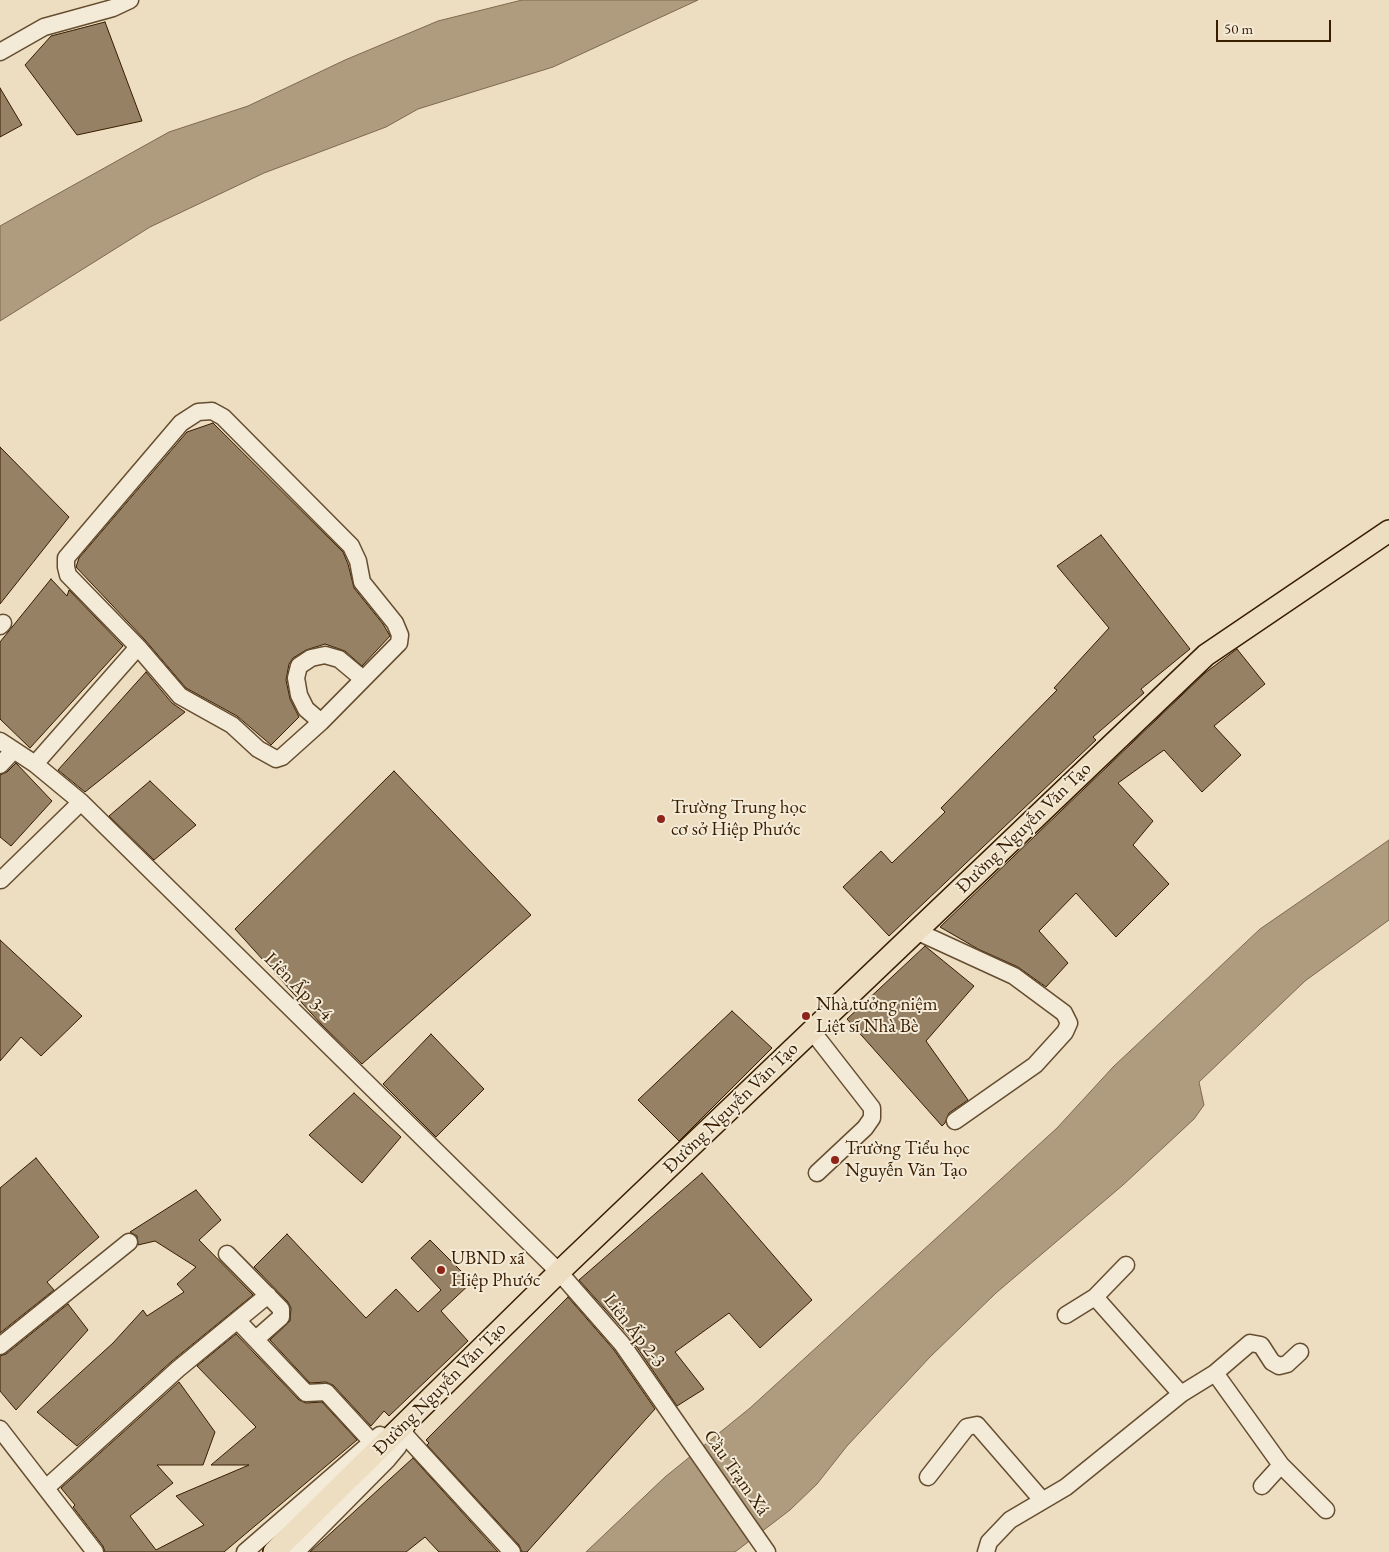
<!DOCTYPE html>
<html>
<head>
<meta charset="utf-8">
<style>
	body { margin:0 }
	#map { position:relative; width:1389px; height:1552px; overflow:hidden; background:#eddec1; font-family:"EB Garamond",serif }
	canvas { display:block }
	.scale { position:absolute; left:1216px; top:20px; width:115px; height:22px; box-sizing:border-box; border:2px solid #381d00; border-top:0; padding-left:6px; font-size:15px; line-height:18px; white-space:nowrap; color:#381d00; -webkit-text-stroke:4px #f3ead7; paint-order:stroke }
</style>
</head>
<body>
<div id="map">
<canvas width="1389" height="1552"></canvas>
<div class="scale">50 m</div>
</div>
<script>
const ctx = document.querySelector('canvas').getContext('2d');
ctx.lineJoin = 'round';
function fillPath(path, color) { ctx.fillStyle = color; ctx.fill(path, 'evenodd'); }
const poly = rows => new Path2D(rows.map(r => 'M' + r).join(''));
function strokePath(path, color, width, dash) { ctx.strokeStyle = color; ctx.lineWidth = width; ctx.lineCap = dash ? 'butt' : 'round'; ctx.setLineDash(dash || []); ctx.stroke(path); }
function label(font, color, halo, rows, align = 'center') {
  ctx.font = font + ' "EB Garamond",serif'; ctx.lineWidth = 4; ctx.setLineDash([]); ctx.textBaseline = 'middle'; ctx.strokeStyle = halo; ctx.fillStyle = color; for (const [text, x, y, turn = 0] of rows) {
    ctx.save(); ctx.translate(x, y); ctx.rotate((+turn || 0) * Math.PI / 180); ctx.textAlign = isNaN(turn) ? turn : align; if (halo) ctx.strokeText(text, 0, 0); ctx.fillText(text, 0, 0); ctx.restore();
  }
}
const water = poly([
	[522,0,698,0,553,67,418,109,386,127,264,173,150,227,0,321,0,226,169,132,248,106,345,60,438,21,522,0],
	[1389,840,1389,920,1305,981,1199,1082,1204,1105,1194,1119,1123,1185,996,1293,930,1357,847,1446,817,1484,790,1510,735,1552,586,1552,665,1477,750,1408,1057,1128,1113,1067,1260,929,1389,840]
]);
fillPath(water, '#af9c7f');
strokePath(water, '#7f694c', 1);
const building = poly([
	[105,22,142,121,77,135,25,65,51,36,105,22],
	[0,88,22,125,0,137,0,88],
	[213,423,343,552,348,564,354,588,383,624,390,636,362,666,345,651,325,644,306,650,293,658,289,664,286,680,290,699,299,717,271,745,237,716,186,688,145,640,76,567,79,558,187,432,213,423],
	[0,447,69,517,0,604,0,447],
	[1101,535,1190,649,1141,689,1144,693,1093,737,1096,740,889,936,843,887,881,851,892,863,945,812,941,808,1057,690,1054,688,1109,628,1057,566,1101,535],
	[51,579,67,596,69,590,123,646,30,748,0,719,0,642,51,579],
	[1237,649,1265,684,1214,726,1241,755,1202,792,1164,750,1118,783,1153,821,1133,845,1169,884,1116,937,1076,893,1039,931,1068,963,1046,987,1018,967,978,949,940,927,1205,673,1237,649],
	[146,672,172,703,185,712,85,792,58,770,146,672],
	[16,763,52,801,11,846,0,837,0,775,7,772,16,763],
	[394,771,531,915,362,1064,321,1024,235,929,394,771],
	[150,781,196,825,154,860,109,816,150,781],
	[0,940,82,1016,41,1056,21,1037,0,1061,0,940],
	[925,946,974,986,926,1041,968,1100,949,1113,945,1123,942,1126,847,1019,925,946],
	[732,1011,772,1048,679,1141,638,1100,732,1011],
	[431,1034,484,1089,436,1137,383,1084,431,1034],
	[354,1093,401,1137,362,1183,309,1135,354,1093],
	[36,1158,99,1237,47,1282,54,1290,0,1333,0,1188,36,1158],
	[702,1173,812,1300,760,1348,729,1313,675,1352,704,1389,677,1406,630,1337,579,1280,702,1173],
	[196,1190,221,1220,199,1240,253,1295,172,1361,77,1446,37,1412,113,1343,143,1310,147,1316,184,1292,177,1284,196,1267,155,1241,138,1245,137,1236,130,1232,196,1190],
	[287,1234,366,1318,396,1289,418,1312,441,1290,411,1258,430,1240,472,1282,441,1311,468,1341,389,1416,384,1411,371,1426,333,1385,326,1382,310,1383,270,1340,290,1321,291,1308,288,1302,254,1267,287,1234],
	[568,1297,614,1350,655,1409,527,1552,522,1552,519,1545,427,1445,429,1443,426,1440,568,1297],
	[68,1304,88,1330,16,1410,0,1391,0,1356,6,1354,68,1304],
	[236,1334,299,1400,306,1403,322,1402,357,1440,224,1552,105,1552,103,1546,73,1507,75,1505,61,1488,179,1382,215,1432,203,1465,157,1465,173,1483,130,1516,156,1550,204,1525,176,1496,249,1465,211,1465,256,1427,197,1366,236,1334],
	[413,1458,498,1552,439,1552,425,1537,406,1552,310,1552,413,1458]
]);
fillPath(building, '#968164');
strokePath(building, '#381d00', 1);
const minor = poly([
	[0,52,44,27,113,8,130,0],
	[212,411,223,417,351,546,358,561,362,582,395,623,400,635,399,643,321,722,282,757,276,759,258,749,232,725,180,696,138,647,68,575,66,567,66,558,181,423,198,412,212,411],
	[0,626,3,623],
	[321,722,306,709,299,695,296,678,299,666,311,658,325,655,339,659,363,679],
	[0,741,35,764,81,802,559,1272,622,1344,767,1552],
	[35,764,138,647],
	[0,765,14,750],
	[1,880,81,802],
	[916,931,1014,976,1064,1013,1069,1023,1065,1032,1035,1065,955,1121],
	[812,1031,872,1108,872,1118,865,1128,817,1173],
	[227,1254,281,1309,281,1317,256,1339],
	[1095,1297,1181,1394],
	[1066,1315,1095,1297,1126,1265],
	[238,1321,306,1393,326,1392,372,1442],
	[0,1346,129,1242],
	[1215,1373,1281,1465,1262,1486],
	[0,1429,95,1552],
	[404,1434,512,1552],
	[1281,1465,1326,1510],
	[928,1477,967,1427,977,1425,1042,1500],
	[46,1488,178,1369,268,1295],
	[245,1552,380,1435],
	[296,1552,388,1459,398,1447,407,1425],
	[986,1552,989,1542,1010,1520,1066,1487,1181,1394,1215,1373,1250,1343,1261,1345,1272,1362,1279,1366,1287,1364,1300,1352]
]);
const major = poly([
	[274,1552,559,1272,1206,655,1389,531]
]);
strokePath(minor, '#654d30', 19);
strokePath(major, '#381d00', 24);
strokePath(minor, '#f3ead7', 16);
strokePath(major, '#eddec1', 21);
for (const [x, y, r, color] of [
	[661,819,5,"#8f2418"],
	[806,1016,5,"#8f2418"],
	[835,1160,5,"#8f2418"],
	[441,1270,5,"#8f2418"]
]) { const dot = new Path2D(); dot.arc(x, y, r, 0, 2 * Math.PI); ctx.fillStyle = color; ctx.fill(dot); strokePath(dot, '#f3ead7', 2); }
label('19px', '#381d00', '#f3ead7', [
	["Trường Trung học",671,808],
	["cơ sở Hiệp Phước",671,830],
	["Nhà tưởng niệm",816,1005],
	["Liệt sĩ Nhà Bè",816,1027],
	["Trường Tiểu học",845,1149],
	["Nguyễn Văn Tạo",845,1171],
	["UBND xã",451,1259],
	["Hiệp Phước",451,1281]
], 'left');
label('19px', '#381d00', '#f3ead7', [
	["Đường Nguyễn Văn Tạo",1024,828,-44],
	["Liên Ấp 3-4",298,987,45],
	["Đường Nguyễn Văn Tạo",731,1108,-44],
	["Liên Ấp 2-3",634,1331,52],
	["Đường Nguyễn Văn Tạo",440,1389,-45],
	["Cầu Trạm Xá",736,1473,55]
]);
</script>
</body>
</html>
